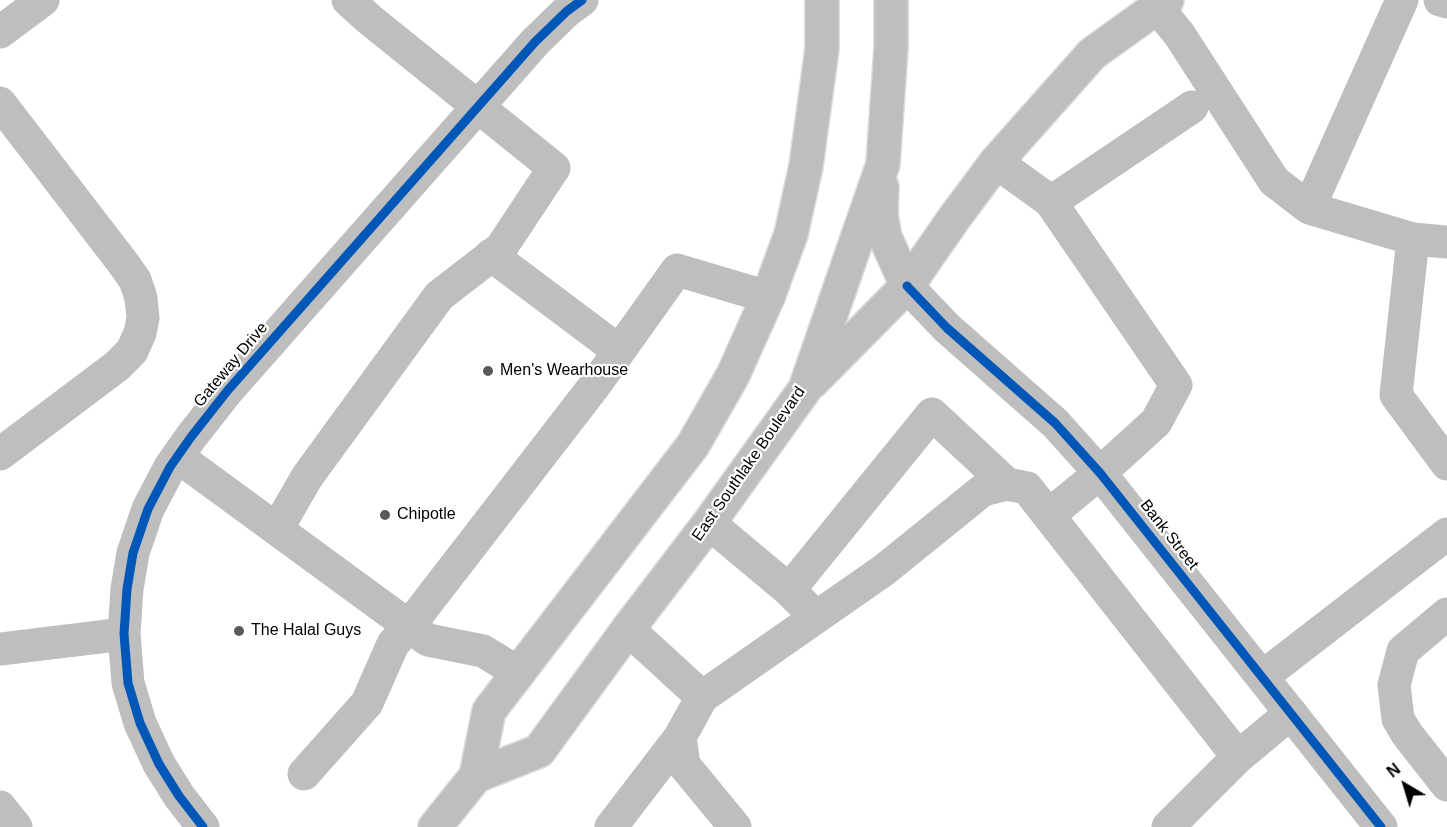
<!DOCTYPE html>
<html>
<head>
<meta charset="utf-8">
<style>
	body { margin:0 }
	#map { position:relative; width:1447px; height:827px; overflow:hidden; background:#fff; font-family:Arial,sans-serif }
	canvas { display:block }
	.north { position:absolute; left:1375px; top:755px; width:60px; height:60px; -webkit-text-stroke:4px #fff; paint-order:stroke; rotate:322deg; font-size:16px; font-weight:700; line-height:24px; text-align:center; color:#000 }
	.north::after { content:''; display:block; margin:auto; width:21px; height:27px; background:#000; clip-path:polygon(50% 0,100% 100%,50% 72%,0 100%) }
</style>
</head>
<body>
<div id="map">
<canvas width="1447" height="827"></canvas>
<div class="north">N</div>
</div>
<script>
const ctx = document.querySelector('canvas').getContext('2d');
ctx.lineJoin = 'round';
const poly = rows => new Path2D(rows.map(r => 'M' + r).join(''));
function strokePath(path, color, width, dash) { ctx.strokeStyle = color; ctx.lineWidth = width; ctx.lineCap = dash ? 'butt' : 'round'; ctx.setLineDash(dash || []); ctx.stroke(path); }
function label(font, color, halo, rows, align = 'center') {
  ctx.font = font + ' Arial,sans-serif'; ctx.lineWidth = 4.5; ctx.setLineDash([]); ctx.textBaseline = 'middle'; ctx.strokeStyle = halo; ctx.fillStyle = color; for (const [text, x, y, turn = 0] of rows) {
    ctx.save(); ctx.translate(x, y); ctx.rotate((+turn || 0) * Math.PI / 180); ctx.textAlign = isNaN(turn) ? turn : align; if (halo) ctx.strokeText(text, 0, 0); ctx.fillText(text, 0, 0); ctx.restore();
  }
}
const major = poly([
	[882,187,881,215,885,237,907,286],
	[812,382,907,286,955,217,996,162,1092,54,1167,0],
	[476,776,539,751,628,629,709,523,805,389,883,164,891,48,891,0],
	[435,827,476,776,489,711,693,445,733,375,768,297,791,234,806,166,822,49,822,0]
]);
strokePath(major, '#dbdbdb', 36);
strokePath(poly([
	[1440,0,1447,2],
	[1157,7,1179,34,1274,181,1309,208,1413,239,1396,395,1447,464],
	[0,32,43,0],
	[0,103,123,263,135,280,141,298,143,318,140,333,132,351,117,366,0,454],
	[996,162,1050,201,1176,385,1156,422,1100,473,1049,515],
	[1051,202,1192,107],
	[1309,208,1402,0],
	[1413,239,1447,242],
	[491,255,619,351],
	[907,286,947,328,1055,423,1100,473,1381,827],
	[178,457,428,640,483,651,519,673],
	[709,523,789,590,805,606],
	[277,529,307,477,439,296,501,248,554,168,369,19,348,0],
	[789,590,932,414,1007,484],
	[1447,614,1403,651,1394,685,1398,719,1407,734,1447,785],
	[628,629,702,697,884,570,983,490,1007,484,1027,488,1238,757],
	[0,649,124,634],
	[1262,677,1447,534],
	[702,697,680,737,684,765,735,827],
	[304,774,367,703,393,644,409,626,595,385,677,270,768,297],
	[0,807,16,827],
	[203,827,179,796,159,764,140,723,128,683,124,634,127,589,133,553,148,509,170,467,191,437,228,390,535,42,567,11,582,0],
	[611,827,680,737],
	[1168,827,1238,757,1291,713]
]), '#bebebe', 33);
strokePath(major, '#bebebe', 33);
strokePath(poly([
	[907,286,947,328,1055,423,1100,473,1381,827],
	[203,827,179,796,159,764,140,723,128,683,124,634,127,589,133,553,148,509,170,467,191,437,228,390,535,42,567,11,582,0]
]), '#0057b8', 9);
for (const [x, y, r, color] of [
	[488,371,6,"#595959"],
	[385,515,6,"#595959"],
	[239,631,6,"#595959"]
]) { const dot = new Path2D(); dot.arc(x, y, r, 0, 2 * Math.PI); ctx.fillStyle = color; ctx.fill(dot); strokePath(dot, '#fff', 2); }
label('16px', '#000', '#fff', [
	["Gateway Drive",231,365,-50],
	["East Southlake Boulevard",749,464,-55],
	["Bank Street",1169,535,52]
]);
label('16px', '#000', '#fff', [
	["Men's Wearhouse",500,371],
	["Chipotle",397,515],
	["The Halal Guys",251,631]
], 'left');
</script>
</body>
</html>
